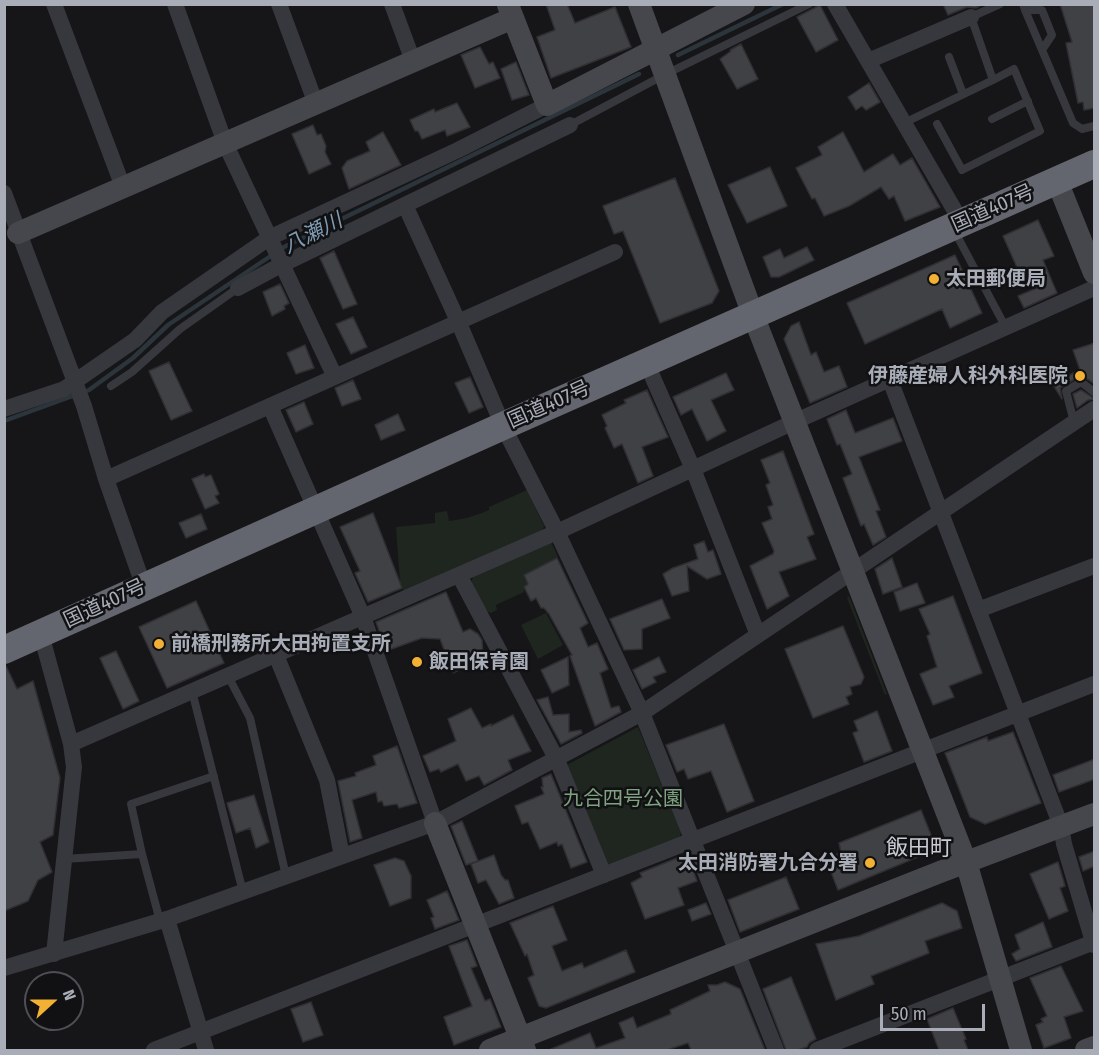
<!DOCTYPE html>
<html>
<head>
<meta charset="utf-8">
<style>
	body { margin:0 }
	#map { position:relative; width:1099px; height:1055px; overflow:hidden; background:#161618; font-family:"Fira Sans Condensed",sans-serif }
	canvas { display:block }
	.frame { position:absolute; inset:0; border:6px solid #a8adb8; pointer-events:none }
	.north { position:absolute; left:24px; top:971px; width:60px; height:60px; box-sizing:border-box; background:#111113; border:2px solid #4d4f55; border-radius:50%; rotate:69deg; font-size:16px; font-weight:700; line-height:24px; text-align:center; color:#a8adb8 }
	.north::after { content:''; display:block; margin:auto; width:21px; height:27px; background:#f2b134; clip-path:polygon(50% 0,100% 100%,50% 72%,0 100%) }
	.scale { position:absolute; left:880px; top:1004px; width:105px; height:27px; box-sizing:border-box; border:3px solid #a8adb8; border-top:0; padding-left:8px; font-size:18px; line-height:21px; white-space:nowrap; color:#a8adb8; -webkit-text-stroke:4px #111113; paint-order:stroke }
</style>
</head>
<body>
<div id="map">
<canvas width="1099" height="1055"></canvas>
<div class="frame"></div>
<div class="north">N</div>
<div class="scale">50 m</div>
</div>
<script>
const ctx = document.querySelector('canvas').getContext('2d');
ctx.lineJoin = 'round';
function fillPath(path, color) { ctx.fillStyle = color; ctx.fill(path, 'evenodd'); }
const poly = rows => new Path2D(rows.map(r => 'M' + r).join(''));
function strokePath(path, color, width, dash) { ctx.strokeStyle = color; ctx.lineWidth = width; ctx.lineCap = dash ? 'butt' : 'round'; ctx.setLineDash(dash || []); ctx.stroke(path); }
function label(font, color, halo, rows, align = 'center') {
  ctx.font = font + ' "Fira Sans Condensed","Noto Sans JP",sans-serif'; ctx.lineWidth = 5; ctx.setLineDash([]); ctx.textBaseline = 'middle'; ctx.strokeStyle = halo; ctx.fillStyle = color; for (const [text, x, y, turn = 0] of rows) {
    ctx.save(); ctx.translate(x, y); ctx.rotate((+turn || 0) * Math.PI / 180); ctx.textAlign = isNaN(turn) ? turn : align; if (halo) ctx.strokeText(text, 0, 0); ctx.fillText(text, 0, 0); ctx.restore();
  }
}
fillPath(poly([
	[527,490,544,526,542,532,404,592,400,582,396,527,435,523,435,513,447,511,449,521,467,518,482,513,489,510,489,507],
	[551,542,558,557,524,575,528,584,524,587,524,592,496,605,497,610,491,613,486,611,471,584,473,577],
	[849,596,887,694,885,695,847,598],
	[546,613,563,645,538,659,521,625],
	[638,727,681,831,680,839,607,867,565,766]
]), '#1e261f');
strokePath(poly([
	[678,55,783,4],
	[4,421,89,390,133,358,168,325,284,247,639,74]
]), '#2c353c', 4.5);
const building = poly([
	[546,4,567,4,575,23,615,7,631,47,551,78,537,37,555,30,546,4],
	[943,4,983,4,976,8,967,7,948,15,943,4],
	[1060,4,1095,4,1095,108,1084,110,1083,102,1078,103,1066,43,1072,42,1060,4],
	[820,5,838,40,816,52,797,17,820,5],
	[741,44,758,79,737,89,720,59,731,51,730,50,741,44],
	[480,47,489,64,493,62,500,78,475,88,461,55,480,47],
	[516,62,529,95,512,100,501,69,516,62],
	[869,83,880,102,866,110,862,106,856,110,848,97,869,83],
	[457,103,470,127,447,136,445,130,422,139,418,131,415,131,410,120,434,109,435,112,457,103],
	[313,125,317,135,321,134,326,146,325,152,331,164,309,174,292,134,313,125],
	[383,132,401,165,349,189,342,168,347,161,370,151,366,142,383,132],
	[843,132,864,172,893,154,900,165,912,158,940,207,905,221,894,196,889,199,881,187,849,206,824,216,815,198,812,199,796,168,822,155,818,147,843,132],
	[770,167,787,206,747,223,728,185,770,167],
	[675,178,719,291,712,303,660,323,623,231,614,234,603,206,675,178],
	[1038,220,1054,256,1043,260,1057,293,1024,308,1018,296,1037,288,1028,268,1019,272,1003,236,1038,220],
	[807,247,814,260,779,277,771,277,763,257,780,249,784,258,807,247],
	[334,251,357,304,343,309,320,258,334,251],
	[955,255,982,313,950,328,942,309,865,344,847,303,955,255],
	[280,284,289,303,284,306,285,309,272,316,263,292,280,284],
	[353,317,367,347,351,354,336,324,353,317],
	[799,322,811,355,816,352,824,372,839,366,847,387,810,403,784,339,791,326,799,322],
	[1095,343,1095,384,1084,377,1078,377,1060,388,1062,399,1052,383,1080,370,1073,350,1095,343],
	[305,345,314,368,296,374,287,353,305,345],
	[169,362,192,411,171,420,149,371,169,362],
	[726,373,734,390,711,400,726,431,707,441,692,409,681,415,673,397,726,373],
	[470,377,483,407,469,413,455,383,470,377],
	[353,380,361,399,342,406,335,388,353,380],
	[647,390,668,437,642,447,653,476,638,483,622,444,614,448,605,428,607,426,602,415,626,403,624,400,647,390],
	[1081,390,1095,399,1088,400,1077,408,1073,394,1081,390],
	[304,402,313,424,296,432,286,410,304,402],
	[846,410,855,433,893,418,902,441,859,457,880,510,876,511,886,537,873,545,864,524,861,526,843,478,852,474,840,444,837,445,827,419,846,410],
	[398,414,405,430,381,440,375,425,398,414],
	[783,451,814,534,807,537,816,559,779,572,789,596,767,609,750,566,773,554,774,551,762,523,772,519,768,507,773,505,766,485,770,483,761,460,783,451],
	[204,474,205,477,211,475,219,494,215,496,219,503,205,509,192,479,204,474],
	[373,513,402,588,368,602,355,573,360,571,340,527,373,513],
	[201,514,207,529,186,538,179,523,201,514],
	[704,541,708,552,713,550,721,574,707,579,687,566,689,591,672,596,663,574,673,568,698,559,694,545,704,541],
	[557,558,588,623,580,628,588,647,597,643,608,669,600,673,611,708,619,706,621,712,595,726,570,656,572,655,549,614,544,608,541,608,536,598,531,601,524,587,528,584,524,575,557,558],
	[892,558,902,587,883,594,875,569,892,558],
	[917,583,925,603,900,611,894,592,917,583],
	[446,592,463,632,470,629,478,634,482,640,483,657,453,673,440,639,422,638,386,651,376,622,446,592],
	[953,596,982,673,949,686,954,697,933,705,920,674,937,667,927,636,930,634,919,609,953,596],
	[662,599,670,618,642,629,642,649,624,650,610,619,662,599],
	[196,601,224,663,167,688,139,627,196,601],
	[843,626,864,677,861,684,850,687,852,694,846,697,849,704,813,718,785,649,843,626],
	[116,651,139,701,123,709,100,658,116,651],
	[568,657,569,685,552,693,541,670,568,657],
	[659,657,666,672,653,677,656,682,642,689,633,670,659,657],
	[4,666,6,666,17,689,33,681,60,778,53,835,40,842,52,872,38,880,28,901,4,911,4,666],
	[548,697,553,715,569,714,569,732,581,730,582,733,561,744,537,700,548,697],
	[471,708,482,728,491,724,491,726,513,715,531,751,508,760,512,770,484,785,479,776,466,781,458,764,441,772,439,769,430,772,423,756,456,741,448,719,471,708],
	[877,711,892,751,864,762,853,733,858,731,854,721,877,711],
	[724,724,754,801,727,812,711,771,688,779,684,769,677,772,666,745,724,724],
	[1013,732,1041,803,985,824,970,817,945,753,987,737,988,741,1013,732],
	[397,746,417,803,399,808,397,804,384,806,382,801,378,802,376,792,352,800,362,838,350,842,338,781,356,776,355,773,376,765,373,756,397,746],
	[1095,759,1095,779,1059,792,1053,775,1095,759],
	[551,774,587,862,571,868,562,844,558,846,557,842,540,849,528,822,522,824,515,806,544,794,541,787,543,787,542,778,551,774],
	[254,795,269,842,256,848,250,828,236,833,227,803,254,795],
	[921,810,931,835,925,854,838,890,826,859,841,852,839,843,921,810],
	[462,821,478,861,466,865,451,826,462,821],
	[1095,851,1095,866,1083,871,1079,857,1095,851],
	[687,854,697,881,678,888,684,905,645,919,631,883,642,877,640,873,687,854],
	[494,855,501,875,505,880,508,880,514,898,499,904,486,880,478,883,471,864,494,855],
	[395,858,404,861,411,876,411,898,390,906,374,865,395,858],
	[1058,862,1065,886,1060,888,1068,911,1049,919,1030,874,1058,862],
	[786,877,799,909,740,932,728,900,786,877],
	[447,891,459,920,435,929,431,918,434,917,427,900,447,891],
	[706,903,711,914,692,921,688,910,706,903],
	[942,903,957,911,962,928,925,941,929,953,871,976,874,984,836,1000,816,944,859,936,942,903],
	[553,906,567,940,552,946,562,971,582,963,584,968,626,950,635,972,546,1008,539,1006,528,978,534,975,527,954,525,956,510,923,553,906],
	[1043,922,1052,947,1016,961,1012,954,1020,949,1015,935,1043,922],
	[467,940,477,966,471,968,485,1001,490,999,501,1027,454,1045,444,1017,472,1006,449,946,467,940],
	[1061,966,1083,1011,1064,1017,1071,1038,1044,1048,1036,1025,1043,1022,1041,1019,1047,1016,1030,978,1061,966],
	[791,977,816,1039,809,1043,807,1047,798,1050,786,1050,763,989,791,977],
	[725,982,740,989,765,1050,691,1050,688,1043,667,1050,549,1050,590,1033,596,1048,625,1038,619,1023,633,1017,637,1028,671,1014,670,1010,710,991,708,985,717,985,725,982],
	[311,1002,323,1035,303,1042,291,1009,311,1002],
	[953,1008,966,1039,964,1040,968,1050,939,1050,927,1019,953,1008]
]);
fillPath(building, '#404145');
strokePath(building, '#303034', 1.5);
strokePath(poly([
	[1023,4,1025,10,1042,50,1052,35,1042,10,1025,10],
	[1042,50,1073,123,1082,129,1094,126],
	[949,57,963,94],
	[992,119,1028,101],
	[904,123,993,80,971,17,1000,4],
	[937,124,962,170,1040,131,1014,69,993,80],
	[570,125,666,74,809,4],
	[954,230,1006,328],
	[111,386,132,372,180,329,238,288],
	[1074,422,1066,391,1081,382,1094,392],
	[228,676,250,718,286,876],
	[192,691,243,892],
	[64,859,142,854],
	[160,921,142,854,131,804,214,776]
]), '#37383d', 8);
strokePath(poly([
	[54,4,123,187],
	[175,4,225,143,335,377],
	[279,4,316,104],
	[392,4,413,61],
	[835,4,962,223],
	[868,61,971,17],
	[4,193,84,406,106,479,144,587],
	[405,205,458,321,503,426,557,532,642,713,776,1050],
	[238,288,281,265,570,125],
	[646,362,693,469,758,635],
	[890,380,1061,826,1064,844,1094,945],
	[270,406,363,617,435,823],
	[4,409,64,389,135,340,162,312,269,238,458,150,547,105],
	[106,479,615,252],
	[459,575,557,760,604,875],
	[978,610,1094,566],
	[41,634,71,744,74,767,54,954],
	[276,655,327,780,342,856],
	[71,744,557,532,796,421,1094,288],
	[167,919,206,1050],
	[4,968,167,919,435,823,642,713,1094,409],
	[154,1050,1094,684],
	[817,1050,1094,942]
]), '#37383d', 16);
strokePath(poly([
	[639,4,753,315,966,862,1021,1050],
	[508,5,547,105,744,4],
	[1057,181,1094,273],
	[18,233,513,18],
	[435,823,525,1050],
	[490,1050,940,872,1094,814],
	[1086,1050,1094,1047]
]), '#45474d', 22);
strokePath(poly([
	[4,650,503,426,1094,164]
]), '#63666e', 28);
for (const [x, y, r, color] of [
	[934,279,6,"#f2b134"],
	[1080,376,6,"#f2b134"],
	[159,644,6,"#f2b134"],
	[417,662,6,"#f2b134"],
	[870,863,6,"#f2b134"]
]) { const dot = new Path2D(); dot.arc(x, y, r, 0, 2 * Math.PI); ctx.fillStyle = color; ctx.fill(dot); strokePath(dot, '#111113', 2); }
label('20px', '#a8adb8', '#111113', [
	["国道407号",993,209,-24],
	["国道407号",549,405,-24],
	["国道407号",105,604,-25]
]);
label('bold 20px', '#a8adb8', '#111113', [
	["太田郵便局",946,279],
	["伊藤産婦人科外科医院",1068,376,"right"],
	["前橋刑務所大田拘置支所",171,644],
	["飯田保育園",429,662],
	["太田消防署九合分署",858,863,"right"]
], 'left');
label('20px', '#7fa381', '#111113', [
	["九合四号公園",623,799]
]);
label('italic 21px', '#7f9bb3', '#111113', [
	["八瀬川",313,234,-27]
]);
label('22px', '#c9ccd4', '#111113', [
	["飯田町",919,849]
]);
</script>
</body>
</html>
